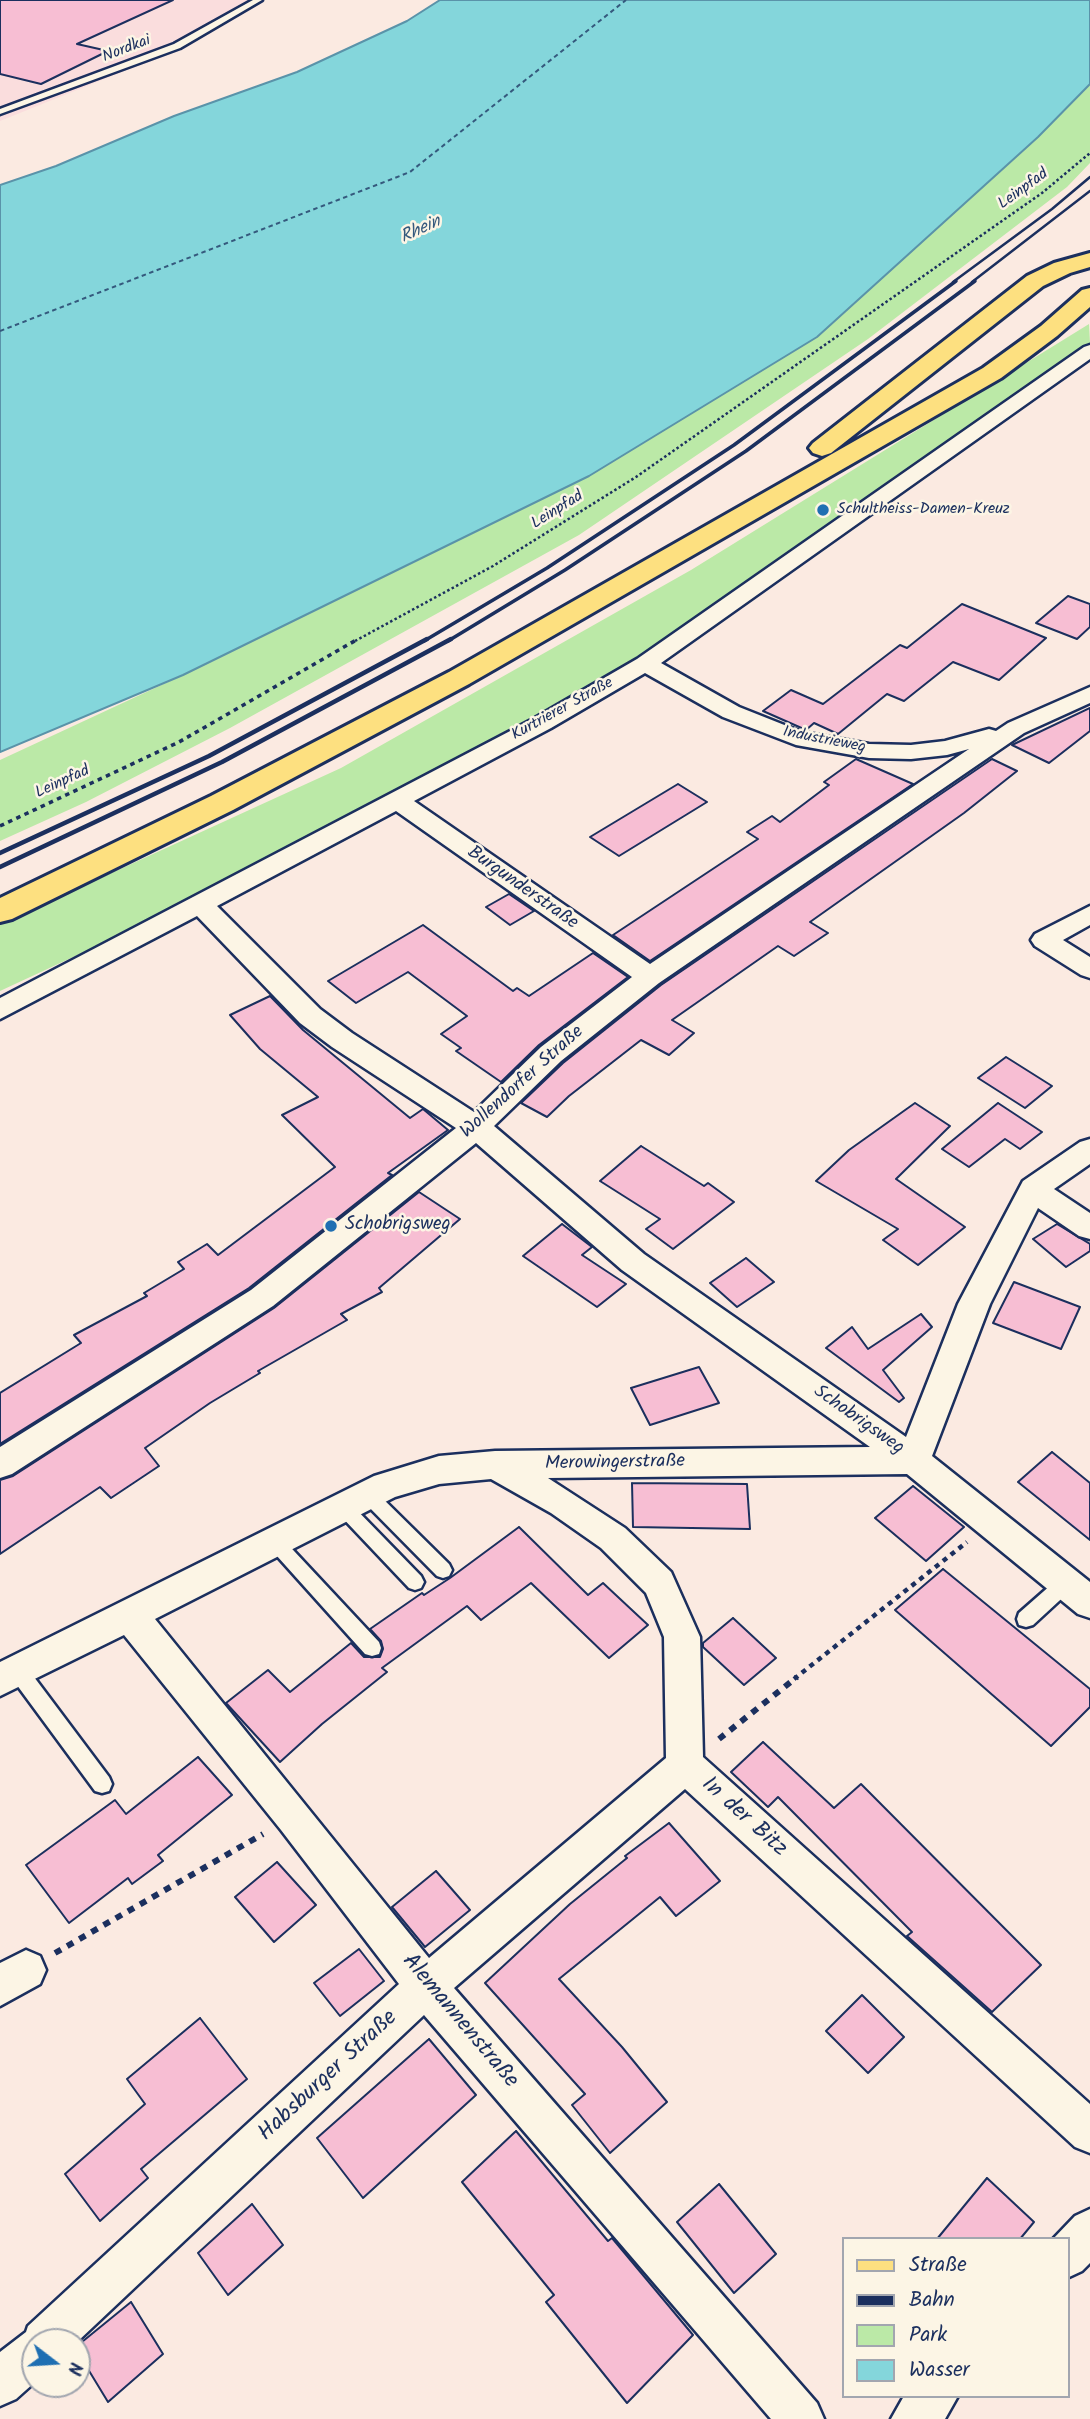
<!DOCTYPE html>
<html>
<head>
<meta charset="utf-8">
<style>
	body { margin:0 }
	#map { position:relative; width:1090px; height:2419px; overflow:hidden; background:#fbeae1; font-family:Kalam,sans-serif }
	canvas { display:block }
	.legend { position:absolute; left:842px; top:2237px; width:228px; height:161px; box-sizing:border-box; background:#fcf5e5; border:2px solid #a2a6af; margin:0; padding:9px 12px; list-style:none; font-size:21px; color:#1b2f5e }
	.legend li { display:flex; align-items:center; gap:14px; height:35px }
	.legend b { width:35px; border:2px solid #a2a6af }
	.north { position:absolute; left:21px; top:2328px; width:70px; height:70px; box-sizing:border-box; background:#fcf5e5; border:2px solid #a2a6af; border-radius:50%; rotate:107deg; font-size:19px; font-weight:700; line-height:28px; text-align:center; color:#1b2f5e }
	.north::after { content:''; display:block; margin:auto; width:24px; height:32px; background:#1f6fb2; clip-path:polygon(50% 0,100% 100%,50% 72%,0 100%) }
</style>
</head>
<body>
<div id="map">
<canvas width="1090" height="2419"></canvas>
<ul class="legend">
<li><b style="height:9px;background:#fde080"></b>Straße</li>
<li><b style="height:9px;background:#1b2f5e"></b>Bahn</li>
<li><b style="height:19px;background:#bbe9a7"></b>Park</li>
<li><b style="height:19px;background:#84d6db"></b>Wasser</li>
</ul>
<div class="north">N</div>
</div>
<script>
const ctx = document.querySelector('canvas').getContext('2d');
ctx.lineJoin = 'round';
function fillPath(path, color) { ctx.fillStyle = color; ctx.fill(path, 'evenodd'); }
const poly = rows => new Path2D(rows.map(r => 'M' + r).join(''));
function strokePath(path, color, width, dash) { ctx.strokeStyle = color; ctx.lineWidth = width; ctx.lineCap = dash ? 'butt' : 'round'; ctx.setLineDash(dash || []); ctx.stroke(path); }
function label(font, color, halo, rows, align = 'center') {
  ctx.font = font + ' Kalam,sans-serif'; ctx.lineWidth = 5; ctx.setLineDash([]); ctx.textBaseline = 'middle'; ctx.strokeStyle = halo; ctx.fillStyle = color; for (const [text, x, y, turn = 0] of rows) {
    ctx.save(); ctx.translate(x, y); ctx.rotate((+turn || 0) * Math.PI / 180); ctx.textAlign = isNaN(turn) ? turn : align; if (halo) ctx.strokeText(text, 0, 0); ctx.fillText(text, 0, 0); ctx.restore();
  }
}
fillPath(poly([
	[0,0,265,0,181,48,0,121]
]), '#fadddd');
fillPath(poly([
	[1090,84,1090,163,1067,187,868,339,579,535,230,728,86,802,0,841,0,760,183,675,589,476,817,337,1038,137],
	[1089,324,1090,343,633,665,371,804,211,893,0,991,0,924,341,768,691,570]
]), '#bbe9a7');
const water = poly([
	[440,0,1090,0,1090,84,1038,137,817,337,589,476,183,675,0,752,0,185,56,166,174,116,297,72,407,21,440,0]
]);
fillPath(water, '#84d6db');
strokePath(water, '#5a93a9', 2);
strokePath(poly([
	[0,331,410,172,626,0]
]), '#35597d', 2, [4.5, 3.5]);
const building = poly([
	[0,0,173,0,77,44,108,51,41,84,0,74,0,0],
	[1068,596,1090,604,1090,627,1077,639,1036,623,1068,596],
	[962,604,1046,638,999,680,953,662,904,701,887,694,838,734,814,723,806,730,763,711,791,690,823,704,900,645,907,648,962,604],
	[1090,708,1090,731,1049,763,1012,745,1090,708],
	[856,759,913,784,650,961,613,935,758,839,747,832,772,816,780,822,829,785,824,782,856,759],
	[992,759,1017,771,964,813,810,922,828,933,794,956,778,946,672,1020,694,1033,669,1055,641,1040,569,1096,547,1117,521,1103,563,1063,661,985,992,759],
	[678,784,707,802,619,856,590,837,678,784],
	[509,894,534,911,510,925,486,907,509,894],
	[423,925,513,991,517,988,529,996,593,953,628,977,539,1045,501,1082,456,1051,461,1048,441,1034,467,1016,408,972,356,1003,328,981,423,925],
	[270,996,303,1030,410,1118,423,1109,448,1130,388,1173,392,1175,249,1288,0,1444,0,1393,81,1343,74,1335,147,1296,144,1293,184,1269,178,1262,207,1244,218,1255,335,1167,282,1115,318,1097,260,1049,230,1015,270,996],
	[1006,1057,1052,1086,1025,1108,978,1078,1006,1057],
	[915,1103,950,1126,896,1179,965,1227,918,1265,883,1240,898,1229,816,1181,849,1150,915,1103],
	[998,1103,1042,1132,1020,1149,1005,1139,969,1167,942,1149,998,1103],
	[641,1146,704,1186,708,1183,734,1202,673,1249,646,1229,660,1219,600,1181,641,1146],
	[419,1192,460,1219,379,1288,382,1292,341,1314,347,1320,258,1371,260,1373,210,1403,145,1448,159,1466,111,1498,100,1487,0,1554,0,1480,13,1476,274,1308,419,1192],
	[562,1224,592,1247,582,1255,626,1284,597,1307,523,1256,562,1224],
	[1057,1224,1090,1244,1090,1251,1066,1267,1033,1239,1057,1224],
	[746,1258,774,1282,737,1307,710,1283,746,1258],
	[1014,1282,1080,1307,1061,1349,993,1323,1014,1282],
	[921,1314,932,1327,883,1370,904,1398,899,1402,826,1348,852,1327,868,1349,921,1314],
	[699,1367,719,1403,650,1425,631,1388,699,1367],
	[1052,1452,1090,1483,1090,1540,1018,1482,1052,1452],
	[632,1483,747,1484,750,1529,633,1527,632,1483],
	[913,1486,964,1527,926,1561,875,1518,913,1486],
	[519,1527,588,1595,603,1583,648,1625,609,1658,531,1583,481,1620,467,1606,382,1668,387,1672,322,1724,280,1762,226,1703,268,1670,290,1692,351,1643,364,1657,380,1657,383,1649,381,1641,370,1629,422,1593,424,1595,450,1578,519,1527],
	[943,1569,1090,1689,1090,1707,1051,1746,895,1610,943,1569],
	[733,1618,776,1658,744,1685,703,1647,703,1643,733,1618],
	[763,1742,834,1808,861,1784,1041,1965,992,2012,907,1936,912,1932,778,1797,768,1807,731,1772,763,1742],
	[198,1757,232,1795,158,1855,163,1861,132,1884,128,1878,69,1923,26,1865,115,1800,126,1814,198,1757],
	[669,1823,720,1881,676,1916,660,1897,559,1979,622,2047,667,2102,610,2153,572,2105,585,2094,485,1983,570,1904,627,1858,625,1856,669,1823],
	[277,1862,316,1905,274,1942,235,1897,277,1862],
	[436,1871,470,1910,425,1947,392,1907,436,1871],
	[359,1949,384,1981,340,2016,314,1983,359,1949],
	[862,1995,904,2037,868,2073,826,2031,862,1995],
	[200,2018,247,2079,141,2169,148,2178,100,2221,65,2174,145,2104,127,2079,200,2018],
	[429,2039,476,2095,363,2198,317,2138,429,2039],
	[516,2131,608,2241,612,2238,693,2335,627,2403,546,2302,554,2295,462,2182,516,2131],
	[987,2178,1034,2222,1020,2239,937,2239,987,2178],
	[719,2184,776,2254,734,2293,677,2222,719,2184],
	[252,2204,283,2245,228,2295,198,2253,252,2204],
	[131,2302,163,2354,108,2402,77,2351,77,2346,131,2302]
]);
fillPath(building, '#f7bed3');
strokePath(building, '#1b2f5e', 2);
const service = poly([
	[253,0,262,0,180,48,0,114,0,109,174,44,253,0],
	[368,1488,374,1490,449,1564,452,1570,449,1576,443,1578,437,1576,362,1500,359,1495,362,1490,368,1488],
	[343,1499,349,1502,421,1576,424,1582,421,1588,415,1590,409,1588,337,1512,334,1507,337,1502,343,1499],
	[274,1533,280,1536,379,1642,381,1648,379,1654,372,1656,365,1654,268,1546,265,1541,268,1536,274,1533],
	[1066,1575,1072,1577,1075,1583,1072,1589,1033,1625,1026,1627,1019,1625,1017,1619,1019,1613,1060,1577,1066,1575],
	[18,1662,25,1665,109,1777,112,1784,109,1791,102,1793,95,1791,11,1677,9,1671,11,1665,18,1662]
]);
const minor = poly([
	[1090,345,1090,359,661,663,739,707,802,732,869,744,911,745,945,741,989,729,996,731,1008,723,1090,687,1090,703,1024,733,659,983,561,1061,494,1126,644,1254,906,1437,958,1304,1023,1181,1080,1142,1090,1139,1090,1164,1054,1189,1090,1213,1090,1239,1079,1236,1038,1208,990,1304,932,1456,1090,1582,1090,1618,1078,1614,907,1474,548,1478,625,1528,671,1572,700,1637,703,1757,1090,2104,1090,2153,1075,2147,685,1789,454,1988,817,2403,824,2419,771,2419,424,2015,77,2342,35,2342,35,2382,16,2399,0,2406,0,2352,26,2332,28,2326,399,1984,281,1830,124,1635,0,1696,0,1662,374,1476,439,1456,495,1451,870,1447,622,1270,476,1143,273,1306,12,1474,0,1478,0,1447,251,1290,456,1128,332,1047,300,1023,197,916,0,1019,0,998,535,718,637,659,1084,347,1090,345],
	[645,673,723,717,796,745,869,758,911,759,947,755,969,749,650,964,414,801,551,728,645,673],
	[396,811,632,977,541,1047,474,1112,352,1033,320,1009,217,906,396,811],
	[491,1479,551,1513,601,1548,646,1593,664,1637,666,1758,429,1958,155,1619,395,1497,439,1484,491,1479],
	[1090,906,1090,925,1063,940,1090,957,1090,978,1081,975,1035,946,1031,940,1035,934,1090,906],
	[26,1950,40,1956,46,1970,40,1984,0,2006,0,1963,26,1950],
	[1090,2209,1090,2263,1082,2271,1067,2278,1067,2239,1053,2239,1075,2216,1090,2209],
	[904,2396,958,2396,945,2419,891,2419,904,2396]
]);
const primary = poly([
	[1090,253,1090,267,1070,273,1043,286,831,453,822,456,813,453,809,448,813,443,1027,276,1054,263,1090,253],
	[1090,288,1090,307,1057,336,1001,378,469,684,233,810,12,919,0,922,0,898,211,796,449,672,983,368,1041,326,1082,290,1090,288]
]);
strokePath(service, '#1b2f5e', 5);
strokePath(minor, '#1b2f5e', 5);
strokePath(primary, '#1b2f5e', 6);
strokePath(poly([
	[355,641,493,566,636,477,1042,193,1090,153]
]), '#1b2f5e', 2.5, [2.5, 2.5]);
strokePath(poly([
	[0,826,179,742,358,639]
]), '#1b2f5e', 3.5, [4.5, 4.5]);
strokePath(poly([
	[794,1679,967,1542]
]), '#1b2f5e', 4.5, [5, 5]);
strokePath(poly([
	[719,1739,797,1677],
	[55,1953,263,1834]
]), '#1b2f5e', 6, [7, 7]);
fillPath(service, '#fcf5e5');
fillPath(minor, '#fcf5e5');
fillPath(primary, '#fde080');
strokePath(poly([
	[953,282,1052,209,1090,177],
	[972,282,1090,191]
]), '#1b2f5e', 2.5);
strokePath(poly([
	[424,641,547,568,734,445,956,281],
	[448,641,565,570,746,451,975,281]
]), '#1b2f5e', 3.5);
strokePath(poly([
	[0,853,209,756,427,639],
	[0,867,222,762,451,639]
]), '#1b2f5e', 4.5);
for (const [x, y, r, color] of [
	[823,510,7,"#1f6fb2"],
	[331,1226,7,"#1f6fb2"]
]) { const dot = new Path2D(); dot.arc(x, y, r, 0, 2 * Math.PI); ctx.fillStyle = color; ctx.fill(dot); strokePath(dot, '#fcf5e5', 2.5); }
label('16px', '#1b2f5e', '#fcf5e5', [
	["Nordkai",127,50,-21],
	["Leinpfad",1024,190,-36],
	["Leinpfad",558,511,-32],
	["Kurtrierer Straße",563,710,-29],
	["Industrieweg",824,741,11],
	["Leinpfad",63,783,-25]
]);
label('16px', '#1b2f5e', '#fcf5e5', [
	["Schultheiss-Damen-Kreuz",837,510]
], 'left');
label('italic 18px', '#35597d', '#fcf5e5', [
	["Rhein",421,231,-25]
]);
label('19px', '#1b2f5e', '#fcf5e5', [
	["Burgunderstraße",522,889,35],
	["Wollendorfer Straße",523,1083,-42],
	["Schobrigsweg",858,1421,35],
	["Merowingerstraße",615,1464,-1]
]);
label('19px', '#1b2f5e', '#fcf5e5', [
	["Schobrigsweg",345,1226]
], 'left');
label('23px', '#1b2f5e', '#fcf5e5', [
	["In der Bitz",743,1818,42],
	["Alemannenstraße",459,2022,50],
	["Habsburger Straße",329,2077,-43]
]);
</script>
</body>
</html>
